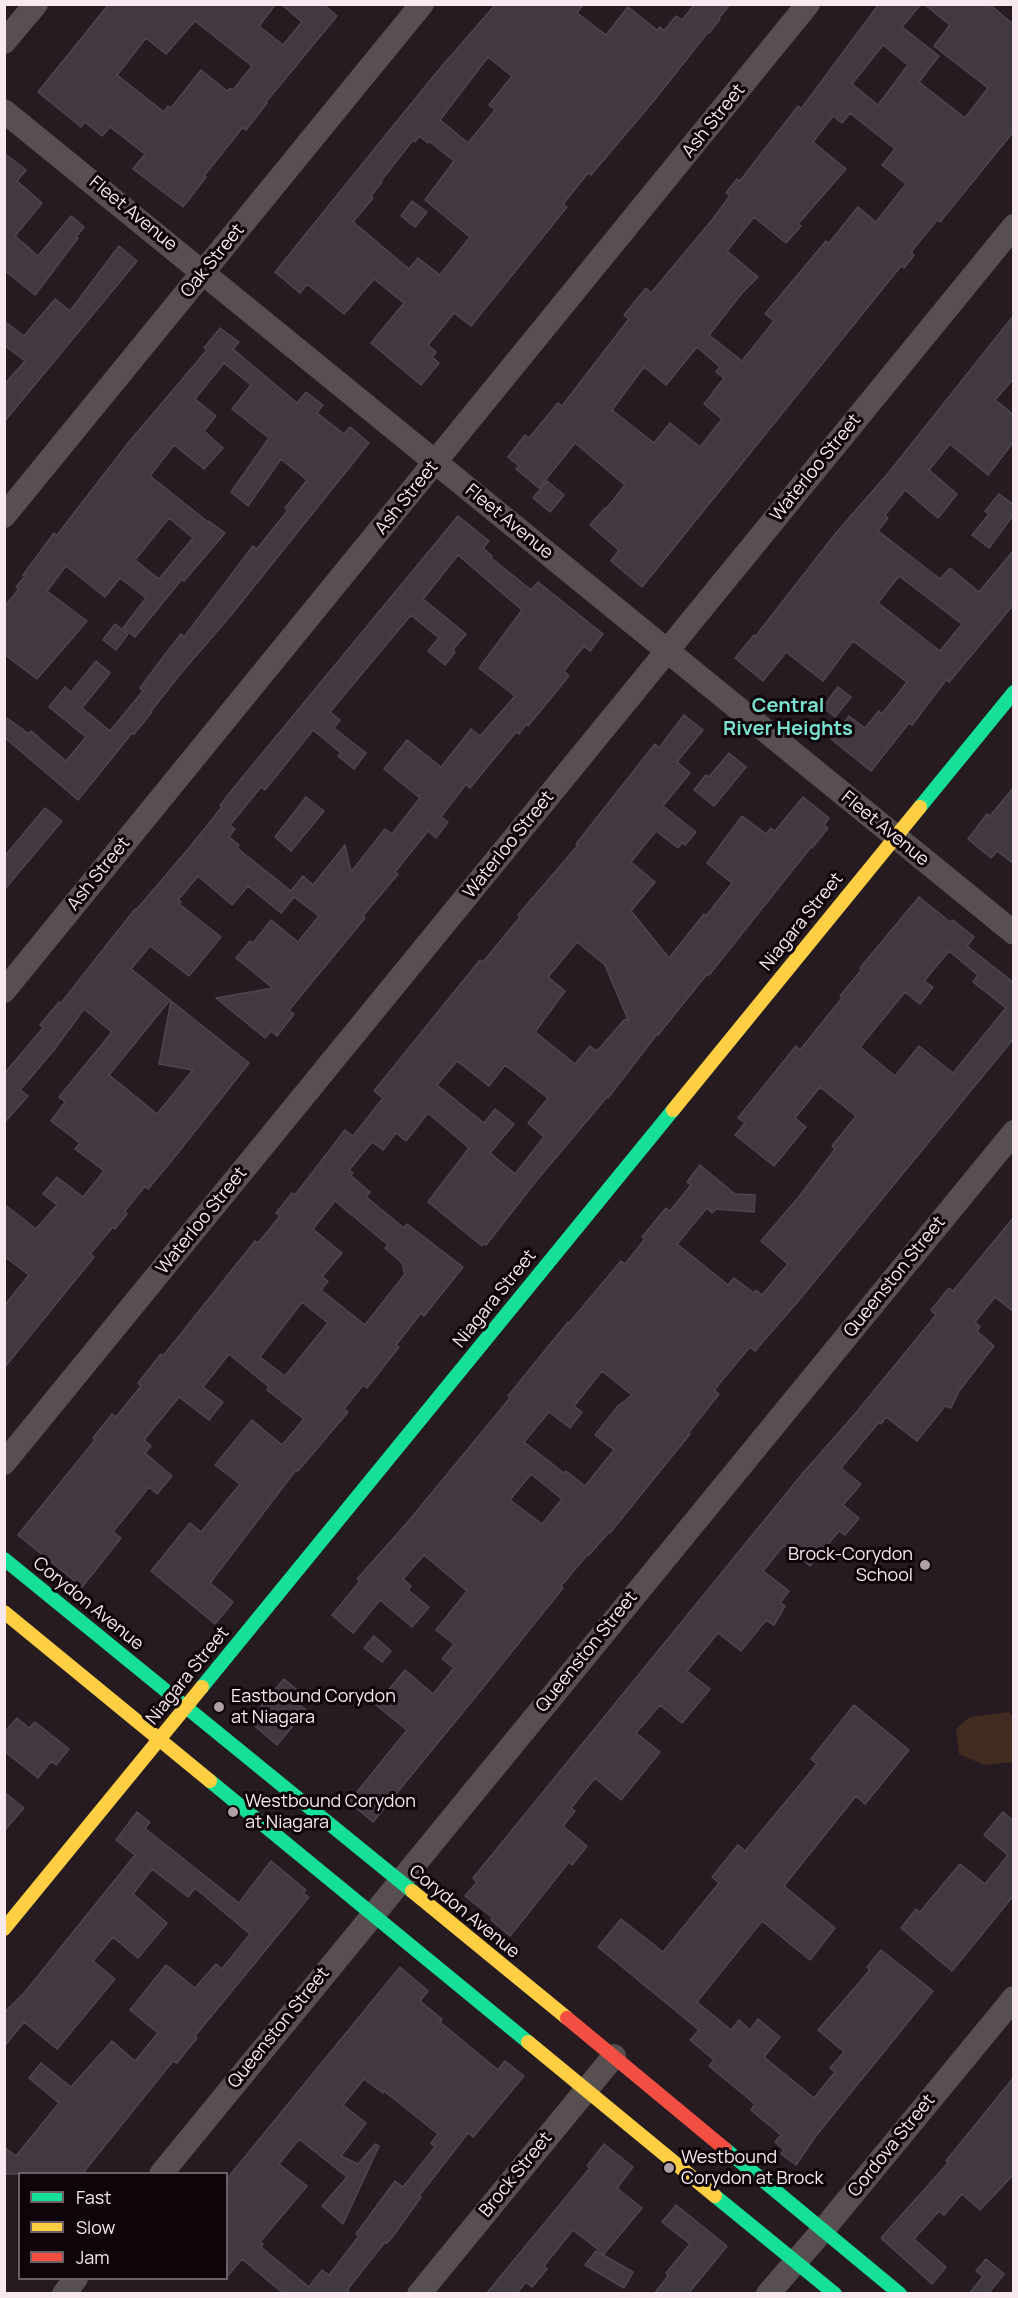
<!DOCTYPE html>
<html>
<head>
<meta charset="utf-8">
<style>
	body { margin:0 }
	#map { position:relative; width:1018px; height:2298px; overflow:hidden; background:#271b22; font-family:Manrope,sans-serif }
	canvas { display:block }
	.frame { position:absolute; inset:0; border:6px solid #f8e8f0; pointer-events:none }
	.legend { position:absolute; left:18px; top:2172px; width:210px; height:108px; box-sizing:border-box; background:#0e050a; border:2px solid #6c6066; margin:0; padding:8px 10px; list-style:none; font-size:18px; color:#f8e8f0 }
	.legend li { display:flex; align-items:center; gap:12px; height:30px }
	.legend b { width:30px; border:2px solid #6c6066 }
</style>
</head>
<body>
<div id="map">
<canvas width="1018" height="2298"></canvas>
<div class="frame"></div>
<ul class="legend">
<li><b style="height:8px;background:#16e098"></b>Fast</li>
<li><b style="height:8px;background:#ffcf43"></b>Slow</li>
<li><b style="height:8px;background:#f24e42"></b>Jam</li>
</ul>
</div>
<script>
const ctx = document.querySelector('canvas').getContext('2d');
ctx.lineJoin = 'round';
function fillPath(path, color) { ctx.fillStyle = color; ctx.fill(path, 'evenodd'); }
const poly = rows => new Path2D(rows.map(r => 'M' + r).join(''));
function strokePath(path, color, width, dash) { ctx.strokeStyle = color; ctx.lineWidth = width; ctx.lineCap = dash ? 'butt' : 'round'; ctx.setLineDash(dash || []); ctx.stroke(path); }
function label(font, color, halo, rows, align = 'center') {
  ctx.font = font + ' Manrope,sans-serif'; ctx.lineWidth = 6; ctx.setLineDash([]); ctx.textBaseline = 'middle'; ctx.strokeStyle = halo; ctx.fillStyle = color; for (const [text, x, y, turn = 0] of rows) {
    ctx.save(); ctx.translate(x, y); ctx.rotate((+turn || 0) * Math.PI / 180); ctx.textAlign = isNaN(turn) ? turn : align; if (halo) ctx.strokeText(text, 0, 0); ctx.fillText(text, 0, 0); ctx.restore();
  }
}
fillPath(poly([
	[1009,1712,1013,1717,1012,1762,984,1765,959,1754,956,1729,970,1717]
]), '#422c22');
const building = poly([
	[109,4,276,4,259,26,283,45,302,22,281,4,323,4,337,16,266,102,267,103,246,130,243,127,204,176,206,177,183,207,133,169,145,154,110,127,102,136,85,122,81,127,38,92,109,4],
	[195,21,252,66,233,90,230,88,227,91,201,70,171,108,168,106,164,112,117,75,146,38,166,54,195,21],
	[496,4,583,4,577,13,606,35,628,7,657,30,660,27,664,31,676,16,682,20,695,4,730,4,719,18,720,19,709,33,708,32,656,98,591,175,588,173,563,204,567,207,471,326,454,313,428,345,436,352,432,357,439,363,421,385,371,343,404,303,374,279,344,314,307,284,300,293,275,272,436,73,496,4],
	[488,57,512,76,489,105,495,110,468,143,440,120,488,57],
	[419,136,428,143,429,141,454,161,425,200,470,237,440,275,418,258,409,269,353,222,373,198,371,196,382,182,381,181,413,140,415,142,419,136],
	[879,4,921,4,902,27,939,56,919,82,965,118,988,88,934,46,950,25,924,4,989,4,1014,25,1014,131,940,222,937,220,911,252,914,255,904,268,901,266,642,587,611,561,619,550,590,525,605,508,606,509,625,485,575,443,539,488,516,469,519,466,508,457,525,435,529,438,558,403,562,406,629,319,624,315,646,288,651,293,712,220,730,196,726,193,737,179,740,181,798,106,801,109,879,4],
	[883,45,908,65,878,105,852,84,883,45],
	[850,113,895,149,882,165,906,184,876,222,858,207,829,243,826,241,765,314,774,321,742,361,709,335,742,293,758,277,727,251,754,217,786,243,801,226,798,224,846,169,813,142,833,116,842,123,850,113],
	[697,347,720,367,716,372,724,378,704,404,722,419,700,447,670,423,654,443,612,410,644,367,666,385,697,347],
	[4,153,26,170,17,181,42,203,15,236,38,256,71,216,84,227,76,237,78,238,35,295,4,270,4,153],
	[412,201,427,212,415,227,401,216,412,201],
	[119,246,137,261,4,422,4,385,25,361,4,345,4,321,24,336,55,299,70,311,119,246],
	[1014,315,1014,378,995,400,1014,415,1014,441,988,475,950,444,929,470,957,494,938,518,905,490,885,515,888,518,878,531,940,579,950,568,979,592,1014,550,1014,604,949,682,946,680,912,725,909,723,871,771,831,739,849,716,865,728,879,711,882,714,907,682,853,641,823,681,786,652,763,681,735,658,754,635,755,637,836,533,890,471,1014,315],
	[899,576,962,624,940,651,878,603,899,576],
	[220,328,239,342,233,349,297,403,306,392,323,405,317,413,344,434,350,427,369,443,232,614,182,672,151,711,152,712,134,734,132,733,78,800,4,737,4,716,29,734,31,731,66,761,86,737,49,707,65,687,71,692,96,661,110,673,82,708,110,731,143,691,140,688,163,657,181,634,184,637,253,546,257,549,288,510,285,508,307,480,281,459,248,506,231,492,269,438,232,409,251,385,224,363,195,399,216,416,204,431,223,448,204,469,174,445,150,476,208,522,209,521,225,533,184,581,182,579,135,637,123,628,146,598,120,578,105,597,66,566,47,591,87,621,37,679,4,654,4,607,19,589,16,587,25,576,23,575,54,533,57,535,129,442,207,350,204,348,220,328],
	[169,518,193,538,159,579,135,560,169,518],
	[547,481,564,495,550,512,533,498,547,481],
	[999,494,1014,505,1014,514,989,548,972,535,989,514,985,511,999,494],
	[458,516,489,541,483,548,492,556,490,557,531,590,538,582,603,634,590,651,584,646,564,671,569,676,528,726,526,724,519,734,516,732,470,788,466,784,441,817,448,822,436,838,428,831,395,872,398,874,363,916,365,918,289,1010,294,1014,277,1036,271,1031,265,1038,216,998,273,988,236,958,250,941,253,943,271,920,298,942,319,916,294,897,281,913,248,886,232,905,198,876,178,900,181,902,179,904,221,937,189,976,150,946,131,969,170,1000,109,1075,157,1114,193,1070,159,1064,171,1001,249,1063,173,1159,148,1189,145,1186,125,1211,127,1214,115,1229,113,1227,90,1254,94,1257,4,1368,4,1306,29,1275,4,1256,4,1204,36,1229,57,1205,43,1194,57,1177,83,1197,104,1171,75,1149,80,1143,51,1121,65,1102,59,1097,112,1032,84,1009,54,1050,20,1090,28,1096,4,1123,4,1074,43,1028,40,1025,59,1002,61,1003,135,909,136,910,189,848,222,807,220,806,227,796,458,516],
	[458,555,522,610,479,668,515,696,480,736,471,729,441,767,407,740,384,769,420,798,392,834,385,829,351,872,345,845,313,885,303,876,291,891,237,848,239,845,229,837,235,829,230,825,261,787,265,790,313,730,341,753,338,756,354,769,366,753,334,728,340,720,330,712,411,615,439,638,428,651,445,665,455,652,453,650,466,634,423,599,458,555],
	[115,624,128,634,116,650,103,640,115,624],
	[838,687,851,697,835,717,823,707,838,687],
	[684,715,703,730,677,762,690,773,663,806,696,832,685,845,682,842,678,848,656,831,631,862,655,882,631,911,669,958,704,914,706,916,732,883,707,863,742,816,766,834,771,828,775,831,803,797,829,818,824,825,828,828,812,848,811,847,709,975,707,974,658,1035,657,1034,608,1098,607,1097,537,1180,486,1245,485,1243,482,1246,428,1202,469,1148,428,1113,406,1141,396,1133,383,1150,372,1142,349,1170,353,1173,351,1176,370,1192,366,1197,404,1228,407,1224,463,1267,424,1316,421,1313,396,1345,399,1347,367,1388,363,1385,344,1409,348,1412,298,1471,296,1470,210,1583,233,1602,215,1624,151,1571,190,1523,201,1532,240,1484,215,1465,252,1420,282,1445,304,1419,267,1390,269,1387,229,1354,203,1387,223,1402,209,1420,179,1397,144,1440,151,1446,145,1453,172,1476,157,1494,149,1487,113,1532,121,1538,82,1587,18,1535,95,1440,93,1438,112,1414,116,1417,141,1386,138,1383,161,1354,163,1356,255,1241,258,1243,280,1216,276,1213,292,1193,295,1195,345,1130,353,1136,383,1098,374,1091,480,960,483,962,520,917,518,915,578,845,576,844,655,744,659,748,684,715],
	[577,942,605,965,629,1022,625,1019,597,1051,590,1046,575,1064,535,1032,565,991,548,977,577,942],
	[457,1061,489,1086,505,1065,548,1098,528,1123,544,1137,515,1174,490,1153,514,1124,495,1109,484,1123,437,1085,457,1061],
	[335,1201,388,1245,385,1248,402,1263,405,1274,365,1325,321,1290,328,1281,322,1277,342,1253,313,1229,335,1201],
	[302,1302,328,1323,285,1376,260,1357,302,1302],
	[729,753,746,767,714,806,694,790,706,775,709,777,729,753],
	[1014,787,1014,864,997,851,991,858,968,839,987,814,990,816,1014,787],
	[306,797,324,811,291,851,275,837,306,797],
	[45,808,62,821,4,890,4,857,45,808],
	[919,897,950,922,953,920,974,937,967,946,1014,983,1014,1038,800,1299,755,1351,750,1347,714,1390,719,1394,689,1432,690,1434,610,1533,609,1532,589,1555,588,1554,561,1586,563,1588,481,1690,373,1822,349,1802,407,1730,376,1705,405,1670,433,1694,454,1668,442,1659,454,1644,436,1630,467,1591,424,1555,403,1579,411,1586,408,1590,429,1607,412,1627,380,1600,353,1633,332,1615,360,1581,357,1579,407,1523,510,1398,508,1396,568,1322,569,1323,621,1261,625,1264,645,1239,642,1237,666,1208,670,1211,691,1185,687,1182,700,1165,735,1194,755,1195,754,1212,716,1209,712,1213,707,1208,677,1244,728,1285,734,1278,754,1293,756,1290,762,1295,788,1264,761,1241,798,1198,835,1149,832,1146,856,1116,820,1087,795,1118,806,1127,774,1166,735,1135,745,1123,738,1118,796,1046,800,1050,842,998,840,996,862,969,860,968,919,897],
	[949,951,978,975,973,982,1006,1008,953,1073,919,1046,895,1076,860,1047,905,992,920,1004,933,987,924,981,949,951],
	[602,1371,632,1395,618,1406,595,1435,614,1450,585,1486,566,1471,564,1473,524,1442,549,1412,570,1428,582,1412,574,1406,602,1371],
	[531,1474,562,1499,542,1524,510,1500,531,1474],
	[1014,1217,1014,1312,995,1297,975,1322,980,1327,977,1331,994,1346,959,1391,951,1408,945,1406,917,1441,886,1417,881,1424,879,1422,841,1468,861,1484,843,1505,859,1518,845,1535,839,1531,810,1566,784,1545,763,1571,789,1591,780,1603,785,1606,774,1625,766,1620,741,1651,718,1633,687,1671,710,1689,682,1723,660,1705,636,1733,660,1752,621,1800,595,1778,571,1808,575,1811,563,1826,587,1846,572,1865,569,1862,510,1936,491,1920,493,1918,465,1896,477,1882,473,1878,803,1473,855,1414,936,1315,931,1310,949,1288,953,1291,1014,1217],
	[374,1636,391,1651,382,1662,364,1648,374,1636],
	[284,1679,302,1694,296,1702,306,1710,277,1745,249,1721,284,1679],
	[854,1705,909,1750,865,1804,856,1796,784,1886,835,1928,810,1960,762,1921,697,2002,731,2030,739,2020,750,2030,758,2019,780,2037,764,2057,814,2098,835,2072,830,2068,844,2052,818,2030,870,1970,867,1967,881,1950,933,1991,815,2137,796,2165,781,2154,784,2150,775,2142,781,2135,751,2110,755,2104,709,2066,714,2060,690,2040,699,2030,598,1947,621,1919,663,1952,719,1883,712,1877,738,1845,745,1851,817,1764,811,1759,854,1705],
	[17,1718,29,1728,35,1722,69,1749,56,1765,51,1761,38,1778,4,1751,4,1733,17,1718],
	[4,1792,24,1808,4,1831,4,1792],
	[137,1812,150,1822,145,1828,147,1830,239,1903,271,1861,306,1890,303,1893,309,1897,195,2036,197,2038,177,2063,173,2061,82,2174,4,2174,4,2147,16,2156,59,2103,29,2078,41,2063,71,2087,112,2041,135,2061,158,2033,130,2010,166,1965,195,1988,216,1964,222,1969,250,1934,195,1888,188,1897,152,1869,133,1894,167,1923,138,1958,113,1937,93,1961,115,1979,57,2049,24,2022,4,2047,4,2013,25,1992,135,1855,116,1840,137,1812],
	[1003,1812,1014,1821,1014,1895,952,1971,901,1928,916,1909,920,1912,960,1864,985,1884,1008,1855,984,1835,1003,1812],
	[400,1967,428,1991,420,2001,442,2019,440,2022,498,2070,505,2061,524,2076,473,2137,468,2133,419,2196,421,2197,396,2232,387,2243,385,2242,347,2290,351,2294,284,2294,242,2259,226,2278,226,2180,400,1967],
	[364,2079,383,2093,384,2091,438,2134,431,2143,435,2147,403,2187,395,2181,356,2234,359,2236,329,2275,322,2270,309,2287,261,2247,263,2244,260,2242,307,2186,279,2164,299,2139,347,2177,322,2206,343,2224,379,2146,375,2144,358,2164,341,2156,366,2123,343,2105,364,2079],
	[1014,2077,1014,2174,980,2210,962,2194,944,2215,939,2211,914,2239,946,2267,932,2284,881,2238,948,2163,946,2161,1014,2077],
	[604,2144,633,2167,617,2188,642,2208,604,2254,573,2230,544,2266,547,2269,532,2287,526,2282,516,2294,486,2294,590,2168,587,2166,604,2144],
	[676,2205,727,2246,688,2294,654,2294,668,2276,666,2273,690,2244,662,2222,676,2205],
	[596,2251,633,2272,624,2288,585,2265,596,2251],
	[986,2259,1004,2274,988,2294,969,2294,983,2276,976,2271,986,2259]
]);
fillPath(building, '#413840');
strokePath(building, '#4e464e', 1.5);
strokePath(poly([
	[4,42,36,4],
	[4,111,1014,933],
	[4,516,422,4],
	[4,991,808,4],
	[4,1463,1014,226],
	[161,2174,1014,1132],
	[64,2294,76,2278],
	[419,2294,614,2056],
	[768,2294,823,2230,1014,1998]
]), '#574f50', 24);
strokePath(poly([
	[920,807,1014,692],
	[4,1559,412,1891],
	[202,1687,673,1110],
	[210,1781,528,2042],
	[725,2149,900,2294],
	[715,2196,835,2294]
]), '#16e098', 14);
strokePath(poly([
	[673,1110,920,807],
	[4,1612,210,1781],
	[412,1891,567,2018],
	[4,1929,202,1687],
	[528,2042,715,2196]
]), '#ffcf43', 14);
strokePath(poly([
	[567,2018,725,2149]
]), '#f24e42', 14);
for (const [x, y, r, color] of [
	[925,1565,6,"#afa0a8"],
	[219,1707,6,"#afa0a8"],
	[233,1812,6,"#afa0a8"],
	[669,2168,6,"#afa0a8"]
]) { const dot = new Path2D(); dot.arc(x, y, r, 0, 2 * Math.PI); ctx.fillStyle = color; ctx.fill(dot); strokePath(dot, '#0e050a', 2); }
label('18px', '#f8e8f0', '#0e050a', [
	["Ash Street",714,121,-51],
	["Fleet Avenue",133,214,39],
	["Oak Street",213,261,-51],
	["Waterloo Street",816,468,-51],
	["Ash Street",407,498,-51],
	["Fleet Avenue",509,522,39],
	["Fleet Avenue",885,829,39],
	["Waterloo Street",509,845,-51],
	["Ash Street",99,874,-51],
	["Niagara Street",802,922,-51],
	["Waterloo Street",202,1221,-51],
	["Queenston Street",895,1277,-51],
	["Niagara Street",495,1299,-51],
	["Corydon Avenue",88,1604,39],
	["Queenston Street",587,1652,-51],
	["Niagara Street",188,1676,-51],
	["Corydon Avenue",464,1912,39],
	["Queenston Street",279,2028,-51],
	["Cordova Street",892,2146,-51],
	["Brock Street",516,2175,-51]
]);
label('18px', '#f8e8f0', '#0e050a', [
	["Brock-Corydon",913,1555,"right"],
	["School",913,1576,"right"],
	["Eastbound Corydon",231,1697],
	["at Niagara",231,1718],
	["Westbound Corydon",245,1802],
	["at Niagara",245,1823],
	["Westbound",681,2158],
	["Corydon at Brock",681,2179]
], 'left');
label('bold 20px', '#79e0cf', '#0e050a', [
	["Central",788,706],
	["River Heights",788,729]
]);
</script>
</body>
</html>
